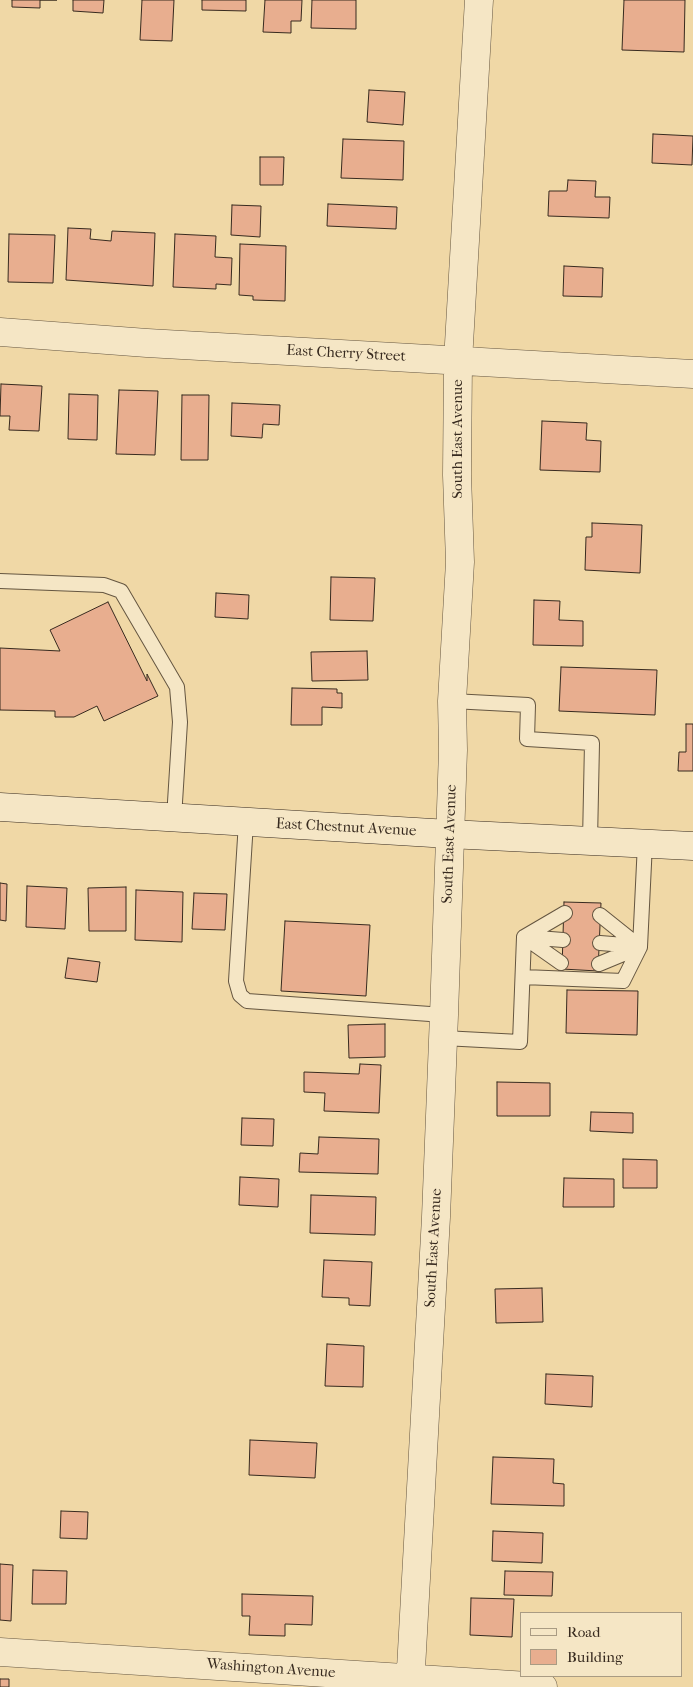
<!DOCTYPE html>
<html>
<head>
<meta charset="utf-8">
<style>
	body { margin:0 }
	#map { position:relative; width:693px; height:1687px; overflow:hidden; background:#f0d8a6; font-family:"IM FELL French Canon",serif }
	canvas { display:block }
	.legend { position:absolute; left:520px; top:1612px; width:162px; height:65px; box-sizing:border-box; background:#f5e6c5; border:1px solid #a99b83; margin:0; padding:6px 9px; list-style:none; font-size:15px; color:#372a1f }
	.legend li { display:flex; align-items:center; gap:10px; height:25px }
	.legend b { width:25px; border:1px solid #a99b83 }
</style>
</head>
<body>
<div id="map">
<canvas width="693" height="1687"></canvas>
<ul class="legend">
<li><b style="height:6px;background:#f5e6c5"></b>Road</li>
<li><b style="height:14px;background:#e8ae8f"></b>Building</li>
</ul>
</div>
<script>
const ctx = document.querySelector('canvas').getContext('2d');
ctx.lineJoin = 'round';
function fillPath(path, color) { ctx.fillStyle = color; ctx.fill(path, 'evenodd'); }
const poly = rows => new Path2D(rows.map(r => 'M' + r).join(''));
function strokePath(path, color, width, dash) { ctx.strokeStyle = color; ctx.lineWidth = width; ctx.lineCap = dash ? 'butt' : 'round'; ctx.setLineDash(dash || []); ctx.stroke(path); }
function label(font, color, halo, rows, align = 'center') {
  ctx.font = font + ' "IM FELL French Canon",serif'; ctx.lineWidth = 4; ctx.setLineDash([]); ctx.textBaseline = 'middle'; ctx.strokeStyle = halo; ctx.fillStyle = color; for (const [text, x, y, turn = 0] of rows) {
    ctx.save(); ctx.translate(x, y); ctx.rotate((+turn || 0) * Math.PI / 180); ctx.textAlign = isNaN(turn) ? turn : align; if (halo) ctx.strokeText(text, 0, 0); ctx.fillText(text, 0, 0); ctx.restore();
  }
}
const building = poly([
	[12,0,57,0,40,0,40,8,12,7,12,0],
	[73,0,104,0,103,13,73,11,73,0],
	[142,0,174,0,172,41,140,40,142,0],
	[202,0,246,0,246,11,202,10,202,0],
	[265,0,302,0,301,21,291,21,291,33,263,32,265,0],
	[312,0,356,0,356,29,311,28,312,0],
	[624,0,685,0,684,52,622,50,624,0],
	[369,90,405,92,403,125,367,122,369,90],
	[653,134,693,136,692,165,652,163,653,134],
	[343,139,404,141,403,180,341,178,343,139],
	[260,157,284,157,283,185,260,185,260,157],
	[568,180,596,181,595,197,610,197,609,218,548,216,549,191,567,191,568,180],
	[328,204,397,207,396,229,327,226,328,204],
	[232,205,261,206,260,237,231,235,232,205],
	[68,228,91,229,90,239,111,241,112,231,155,233,153,286,66,280,68,228],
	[9,234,55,235,53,283,8,282,9,234],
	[175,234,216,236,215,257,232,258,231,285,216,284,216,289,173,287,175,234],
	[240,244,286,246,285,301,253,300,253,296,239,295,240,244],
	[564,266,603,268,602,297,563,296,564,266],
	[1,384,42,386,39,431,9,430,10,416,0,416,1,384],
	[119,390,158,391,155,455,116,454,119,390],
	[69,394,98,395,97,440,68,439,69,394],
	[182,395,209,395,208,460,181,460,182,395],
	[232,403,280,405,279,425,263,424,262,438,231,436,232,403],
	[542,421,587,423,586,440,601,441,600,472,540,470,542,421],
	[592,523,642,525,640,573,585,570,586,537,592,537,592,523],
	[331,577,375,578,373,621,330,620,331,577],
	[216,593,249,595,248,619,215,617,216,593],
	[534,600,560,601,559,620,583,621,583,646,533,645,534,600],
	[108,602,147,681,147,674,158,696,104,721,97,706,74,717,55,717,55,711,0,710,0,648,60,651,50,630,108,602],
	[367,651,368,680,312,681,311,652,367,651],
	[561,667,657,670,655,715,559,711,561,667],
	[292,688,337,689,337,693,342,693,342,708,322,707,322,725,291,725,292,688],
	[686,724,693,724,693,771,678,771,679,752,686,752,686,724],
	[0,883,7,884,6,921,0,920,0,883],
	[27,886,67,888,65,929,26,927,27,886],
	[126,887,126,931,89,931,88,888,126,887],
	[136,890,183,892,182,942,135,940,136,890],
	[194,893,227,894,225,930,192,929,194,893],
	[564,902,601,903,598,971,562,969,564,902],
	[285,921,370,925,366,996,281,991,285,921],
	[68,958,100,962,97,982,65,978,68,958],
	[567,990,638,991,637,1035,566,1033,567,990],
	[385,1024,385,1057,349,1058,348,1025,385,1024],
	[360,1064,381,1065,379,1113,324,1111,325,1093,304,1092,304,1072,359,1074,360,1064],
	[497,1082,550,1083,550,1116,497,1116,497,1082],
	[591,1112,633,1113,633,1133,590,1131,591,1112],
	[242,1118,274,1119,273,1146,241,1145,242,1118],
	[319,1137,379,1139,378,1174,299,1172,300,1153,318,1154,319,1137],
	[623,1159,657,1160,657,1188,623,1188,623,1159],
	[240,1177,279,1179,278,1207,239,1205,240,1177],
	[564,1178,614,1179,614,1207,563,1207,564,1178],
	[311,1195,376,1197,375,1235,310,1233,311,1195],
	[324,1260,372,1262,370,1306,349,1305,349,1298,322,1297,324,1260],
	[542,1288,543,1322,496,1323,495,1289,542,1288],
	[327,1344,364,1346,363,1387,325,1386,327,1344],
	[546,1374,593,1376,592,1407,545,1404,546,1374],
	[250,1440,317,1443,315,1478,249,1475,250,1440],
	[493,1457,554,1459,553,1483,564,1484,564,1506,491,1504,493,1457],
	[61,1511,88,1512,87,1539,60,1538,61,1511],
	[493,1531,543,1533,542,1563,492,1561,493,1531],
	[0,1564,13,1565,11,1621,0,1620,0,1564],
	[33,1570,67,1571,66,1604,32,1604,33,1570],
	[505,1571,553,1572,552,1596,504,1595,505,1571],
	[242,1594,313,1596,312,1625,285,1624,285,1636,249,1635,250,1616,242,1616,242,1594],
	[471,1598,514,1599,512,1637,470,1635,471,1598],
	[0,1679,9,1679,9,1687,0,1687,0,1679]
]);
fillPath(building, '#e8ae8f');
strokePath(building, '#372a1f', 1);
const lane = poly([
	[0,581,104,585,121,591,177,687,180,722,174,818],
	[452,701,528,705,527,739,592,743,590,841],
	[246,822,236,981,240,995,247,1001,444,1015],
	[600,915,640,947],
	[524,937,565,913],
	[524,937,561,963],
	[525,937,563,940],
	[600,943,637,946],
	[599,964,640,947],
	[523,977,623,981,640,947,645,843],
	[443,1038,520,1042,524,937]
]);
const street = poly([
	[0,332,147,343,693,374],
	[0,1652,543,1687],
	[410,1687,436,1217,444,1015,453,750,452,701,460,562,457,475,458,361,479,0]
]);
const secondary = poly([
	[0,807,449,834,693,846]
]);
strokePath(lane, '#655641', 16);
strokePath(street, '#655641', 29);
strokePath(secondary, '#372a1f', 29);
strokePath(lane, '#f5e6c5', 14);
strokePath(street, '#f5e6c5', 28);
strokePath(secondary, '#f5e6c5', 28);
label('15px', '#372a1f', '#f5e6c5', [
	["East Cherry Street",346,354,3],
	["South East Avenue",458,439,-90],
	["East Chestnut Avenue",346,828,3],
	["South East Avenue",450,844,-88],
	["South East Avenue",434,1248,-87],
	["Washington Avenue",271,1669,4]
]);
</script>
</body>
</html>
